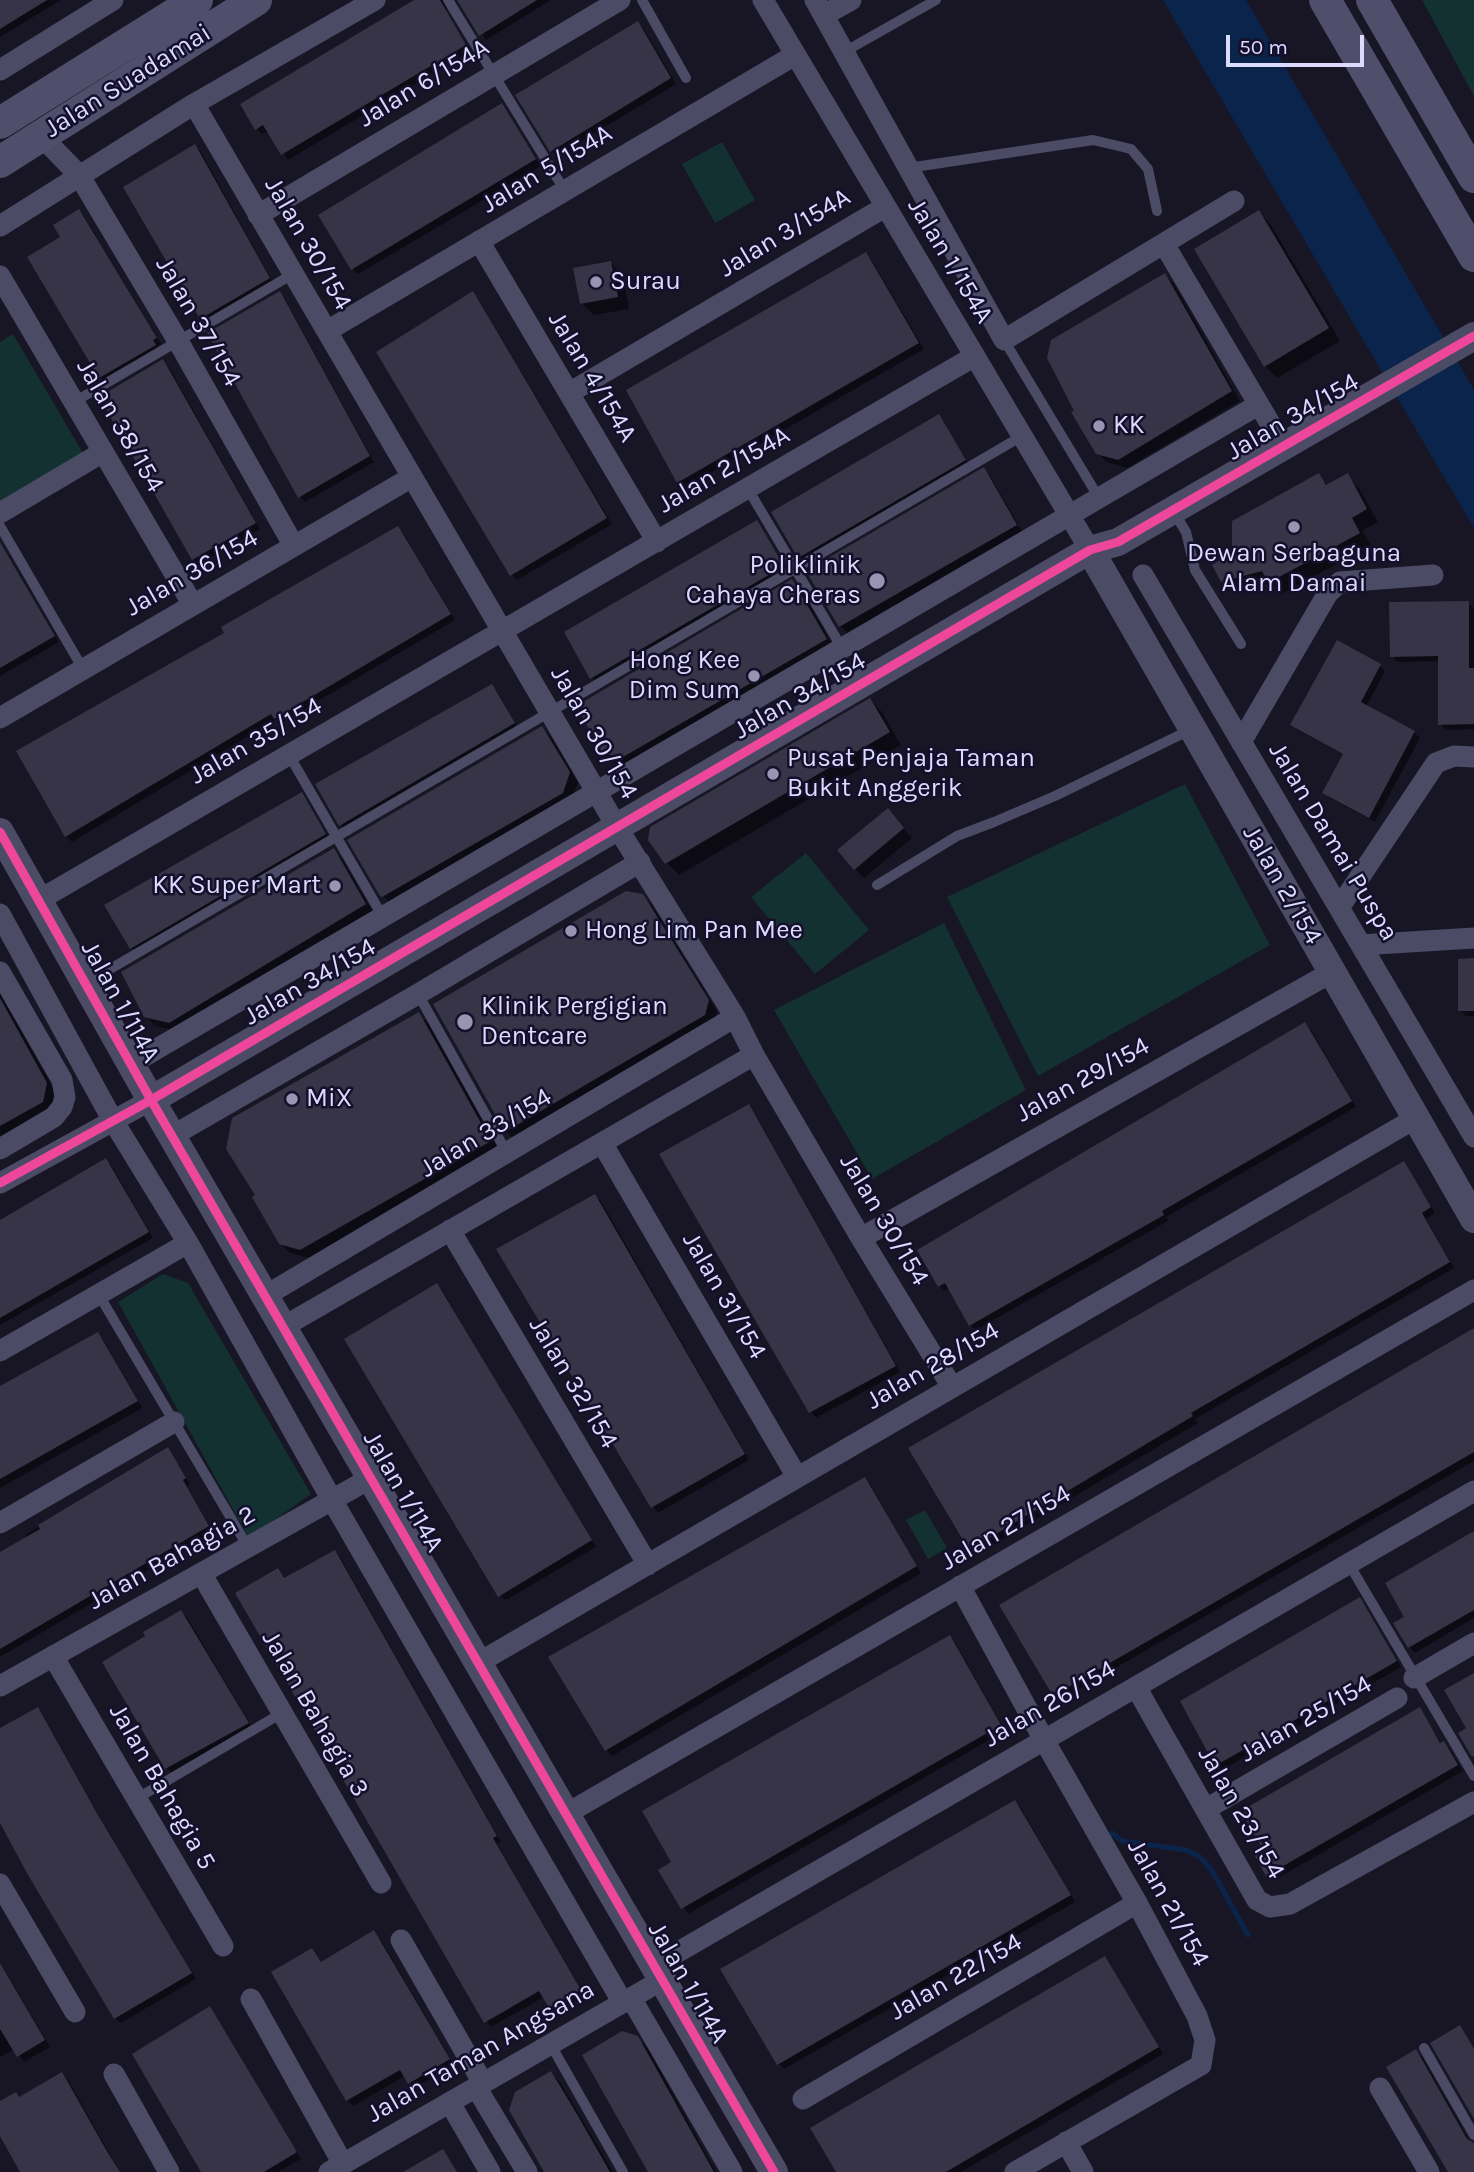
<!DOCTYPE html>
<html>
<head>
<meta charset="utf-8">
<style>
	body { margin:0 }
	#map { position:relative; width:1474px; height:2172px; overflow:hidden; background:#181625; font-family:Karla,sans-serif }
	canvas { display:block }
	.scale { position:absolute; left:1226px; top:35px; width:138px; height:32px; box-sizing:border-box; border:4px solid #dddaff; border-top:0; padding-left:9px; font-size:21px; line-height:24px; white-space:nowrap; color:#dddaff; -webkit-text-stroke:5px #14102b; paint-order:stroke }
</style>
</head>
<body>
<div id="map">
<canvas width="1474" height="2172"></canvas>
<div class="scale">50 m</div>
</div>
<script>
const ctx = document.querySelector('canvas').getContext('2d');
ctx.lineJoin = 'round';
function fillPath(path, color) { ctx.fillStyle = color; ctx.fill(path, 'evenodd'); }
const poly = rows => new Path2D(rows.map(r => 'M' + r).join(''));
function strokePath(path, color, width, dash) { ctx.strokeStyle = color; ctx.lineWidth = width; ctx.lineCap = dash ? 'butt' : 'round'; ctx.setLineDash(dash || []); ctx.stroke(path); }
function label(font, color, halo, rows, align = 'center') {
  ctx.font = font + ' Karla,sans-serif'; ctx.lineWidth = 5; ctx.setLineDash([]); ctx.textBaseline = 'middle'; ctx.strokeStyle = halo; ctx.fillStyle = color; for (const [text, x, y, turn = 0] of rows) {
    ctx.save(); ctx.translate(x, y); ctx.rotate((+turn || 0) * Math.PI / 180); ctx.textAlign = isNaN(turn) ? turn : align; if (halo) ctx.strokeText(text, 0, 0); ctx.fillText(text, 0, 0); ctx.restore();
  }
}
fillPath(poly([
	[1422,0,1474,0,1474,96],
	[722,142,755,200,715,223,682,164],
	[13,334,83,453,0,502,0,342],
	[1185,784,1270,945,1038,1076,947,897],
	[806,853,869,930,815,974,751,897],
	[944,923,1026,1090,872,1179,774,1010],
	[163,1274,188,1283,311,1494,249,1538,118,1302],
	[925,1510,947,1548,928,1559,906,1520]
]), '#133131');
fillPath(poly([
	[1163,0,1246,0,1474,390,1474,528]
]), '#0b244b');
fillPath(poly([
	[0,0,61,0,0,37],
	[418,0,449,0,446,3,446,11,470,51,288,160,269,131,262,134,257,129],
	[459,0,551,0,486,40],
	[638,23,644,29,676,84,557,156,551,150],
	[501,105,541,166,358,274,353,269],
	[195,146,201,152,274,284,207,324,201,318],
	[79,211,84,216,161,344,158,346,160,351,106,383,100,377,63,238],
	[1259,212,1271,225,1340,341,1277,378,1265,366],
	[865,254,871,259,924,349,684,488,678,482],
	[611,263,623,275,629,309,594,315,581,303],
	[1165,275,1174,284,1240,401,1127,468,1107,462,1097,453],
	[280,293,285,299,374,462,305,502,300,497],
	[473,293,478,299,612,524,517,580,512,575],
	[163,361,169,367,260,529,199,564,193,558],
	[939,416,970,466,805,562,799,557],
	[984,470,992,479,1024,535,849,635,840,626],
	[1319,476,1329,486,1347,476,1359,488,1378,522,1362,531,1371,545,1282,594,1271,583,1235,593,1223,581,1234,554],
	[756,522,789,572,597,684,592,678,566,633],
	[398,528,403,534,455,620,281,723,277,719,72,842,66,836,227,634],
	[4,551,9,556,59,642,0,676,0,553],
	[792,582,801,590,834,648,632,765,613,763,604,753],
	[1468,603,1474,608,1474,729,1446,730,1440,724,1440,661,1397,662,1392,656],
	[1380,666,1385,671,1366,707,1414,732,1420,738,1375,822,1330,798,1324,793,1344,755,1298,730,1292,724],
	[491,686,497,691,519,730,346,830,341,825],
	[870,700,882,712,901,745,679,875,667,863],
	[542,728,551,737,578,782,572,801,392,905,383,896],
	[301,794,307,800,330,840,137,953,131,948],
	[896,819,912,838,864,878,855,869],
	[333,850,342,859,374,914,178,1031,155,1026,146,1016],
	[642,896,652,905,717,1011,714,1024,515,1140,506,1131],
	[1474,960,1474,1016,1466,1016,1460,1010],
	[0,994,56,1093,52,1111,0,1141],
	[419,1014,428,1023,499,1150,310,1258,290,1253,280,1243,257,1195],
	[1305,1024,1311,1030,1356,1107,1166,1217,1168,1221,976,1330,970,1325,950,1288,945,1291,939,1286],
	[749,1107,754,1112,900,1372,816,1418,811,1412,662,1154],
	[106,1160,112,1166,153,1238,0,1325,0,1220],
	[1404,1164,1435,1213,1426,1219,1454,1268,1195,1419,1198,1423,976,1555,971,1549,911,1449],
	[595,1196,601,1201,749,1460,658,1513,653,1507,498,1250],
	[437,1285,442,1290,596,1547,508,1599,504,1599,498,1593],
	[1474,1330,1474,1461,1060,1700,1054,1695],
	[97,1334,103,1339,142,1408,0,1488,0,1388],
	[168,1450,190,1484,187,1487,213,1532,0,1657,0,1554,28,1538,25,1535],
	[864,1479,870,1484,921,1573,612,1756,606,1750],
	[1474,1533,1474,1618,1415,1653,1409,1647,1407,1617],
	[334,1552,340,1557,501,1842,497,1844,585,1996,556,2013,544,1997,491,2027,486,2021,278,1570,286,1579],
	[1359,1600,1365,1605,1401,1667,1222,1770,1216,1764],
	[181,1612,187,1617,253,1729,172,1773,167,1768],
	[950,1637,955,1642,1005,1731,688,1914,661,1870,673,1863],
	[38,1709,43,1715,103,1823,196,1979,121,2023,115,2018,0,1820,0,1730],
	[1419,1709,1442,1744,1444,1743,1449,1748,1463,1771,1273,1881,1254,1852],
	[1015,1802,1021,1808,1075,1902,784,2069,778,2063],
	[374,1933,380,1938,454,2065,414,2088,405,2076,353,2106,347,2100,273,1972,312,1950,322,1963],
	[1105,1958,1110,1964,1163,2054,961,2172,839,2172],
	[0,1962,50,2047,24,2062,14,2049,0,2057],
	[210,2009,215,2014,301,2159,278,2172,203,2172],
	[637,2038,647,2047,716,2172,649,2172],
	[1416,2051,1422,2057,1471,2144,1474,2144,1474,2172,1450,2172],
	[551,2073,560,2082,613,2172,546,2172],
	[62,2074,68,2080,120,2172,22,2172,0,2133,0,2103,20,2098]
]), '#0007');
strokePath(poly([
	[1112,1833,1122,1841,1186,1850,1200,1857,1211,1869,1248,1935]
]), '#0b244b', 5);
fillPath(poly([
	[0,0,47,0,0,29],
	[414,0,440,0,466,45,281,155,263,125,255,130,240,104],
	[457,0,537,0,479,36],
	[638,21,671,78,550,152,515,95],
	[502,103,536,159,351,270,318,215],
	[195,144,270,278,200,319,123,187],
	[79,209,157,338,153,340,156,345,99,378,27,257,60,237,53,225],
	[1259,210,1329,328,1264,367,1194,249],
	[866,252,919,343,677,483,626,390],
	[611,261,618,297,580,304,573,268],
	[1165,273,1232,391,1118,460,1096,454,1071,412,1074,411,1047,358,1051,340],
	[280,291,370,456,298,498,207,333],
	[473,291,607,518,510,576,376,352],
	[163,359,256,523,192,560,99,397],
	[939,414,966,460,798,558,771,512],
	[984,467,1017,525,839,627,806,571],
	[1319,473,1326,485,1348,473,1367,509,1352,518,1360,533,1268,583,1262,571,1221,582,1212,565,1232,553,1232,521],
	[757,520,784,566,590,679,564,632],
	[398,526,451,614,274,719,271,714,65,837,16,751,224,633,221,627],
	[0,542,55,636,0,668],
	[792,579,827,639,623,757,603,754,576,706],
	[1469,601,1469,668,1474,668,1474,724,1438,725,1438,656,1390,657,1389,602],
	[1337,640,1381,664,1361,702,1415,731,1369,818,1322,793,1343,754,1290,725],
	[492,684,515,723,339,826,315,784],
	[870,698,890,732,665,864,648,840,650,827],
	[542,726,570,772,563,793,382,897,380,896,347,840],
	[302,792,326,834,130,949,104,905],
	[888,808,904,828,854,870,837,850],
	[334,848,366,904,169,1023,144,1017,121,972],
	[626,891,643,894,709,1000,705,1015,505,1132,433,1004],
	[1474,958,1474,1011,1458,1011,1458,959],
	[0,998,47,1083,43,1102,0,1126],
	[419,1012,491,1141,300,1250,279,1244,252,1197,255,1195,226,1149,232,1118],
	[1305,1022,1352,1101,1162,1211,1164,1215,969,1326,945,1283,938,1287,917,1250],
	[749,1104,896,1366,809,1413,659,1154],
	[106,1158,149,1232,0,1318,0,1220],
	[1404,1161,1431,1207,1422,1213,1450,1262,1191,1413,1193,1416,969,1550,908,1448],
	[595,1194,745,1454,651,1508,496,1249],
	[437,1283,592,1540,498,1597,344,1339],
	[1474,1328,1474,1452,1053,1696,999,1605],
	[98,1332,138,1401,0,1479,0,1386],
	[168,1447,186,1478,183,1480,209,1526,0,1649,0,1552,40,1529,38,1525],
	[865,1477,917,1566,605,1751,548,1657],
	[1474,1531,1474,1610,1408,1648,1393,1623,1404,1617,1385,1583],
	[335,1550,497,1836,493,1838,581,1990,549,2008,539,1991,484,2023,235,1593,278,1568,284,1578],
	[1360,1597,1397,1661,1215,1766,1180,1701],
	[181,1610,249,1723,165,1769,102,1662,145,1636,143,1632],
	[950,1635,1001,1725,681,1909,658,1870,671,1862,642,1811],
	[1474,1673,1474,1756,1472,1757,1458,1733,1466,1728,1444,1690],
	[38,1707,98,1815,192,1973,114,2019,28,1875,0,1823,0,1728],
	[1420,1707,1440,1743,1444,1741,1458,1765,1266,1876,1252,1851,1261,1846,1241,1811],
	[1015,1800,1071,1895,777,2065,720,1969],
	[374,1930,450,2059,408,2084,400,2070,346,2101,271,1972,312,1948,321,1962],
	[1105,1956,1159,2047,946,2172,836,2172,810,2128],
	[0,1963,45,2040,17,2057,0,2029],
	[210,2006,297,2152,264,2172,201,2172,132,2054],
	[1460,2025,1474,2049,1474,2119,1430,2043],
	[622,2031,638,2036,714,2172,648,2172,582,2055],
	[1416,2049,1467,2139,1474,2143,1474,2172,1448,2172,1386,2067],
	[551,2071,578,2116,610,2172,544,2172,509,2110,515,2092],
	[62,2072,108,2153,120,2172,20,2172,0,2136,0,2101,16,2092,19,2097],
	[443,2149,457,2172,403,2172]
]), '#363446');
strokePath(poly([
	[448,0,565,191],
	[642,0,686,78],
	[844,52,936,0],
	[908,168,1093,140,1131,149,1148,169,1157,211],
	[1004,340,1099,498],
	[74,402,293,274],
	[748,489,842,648],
	[1173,511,1186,532,1195,570,1241,644],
	[0,526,83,669],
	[289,755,383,917],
	[877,885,957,836,994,822,1055,796,1192,729],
	[88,982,1022,436],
	[418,994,507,1153],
	[99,1295,248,1547],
	[1349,1564,1474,1776],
	[136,1799,282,1713],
	[551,2045,623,2172],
	[1424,2048,1474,2135]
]), '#4b4b66', 10);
strokePath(poly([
	[763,0,1090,550],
	[815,0,1004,340,1234,201],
	[824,15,851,0],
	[0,70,113,0],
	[194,104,617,827,735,1017,754,1055,861,1238,952,1387],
	[41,136,79,175,178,341,294,546],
	[258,215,620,0],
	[0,226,194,104,375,0],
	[479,241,657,542],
	[1164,244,1284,447],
	[0,276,193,605],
	[327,331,795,55],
	[569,393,885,207],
	[0,513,103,452],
	[1143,575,1474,1137],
	[0,718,412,477],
	[1241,742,1328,593,1340,582,1433,575],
	[39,900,975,356],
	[1339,908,1436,763,1454,756,1474,757],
	[0,914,112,1119,188,1243,332,1500,623,2003],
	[1361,945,1474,938],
	[0,972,62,1080,65,1097,62,1107,54,1117,0,1149],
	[131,1064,1258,405],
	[172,1136,418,994,640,862],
	[602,1143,797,1477],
	[0,1183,151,1100],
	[450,1230,648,1565],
	[861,1238,1332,972],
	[265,1296,735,1017],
	[283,1327,754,1055],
	[0,1351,188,1243],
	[0,1523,174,1422],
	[201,1573,381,1883],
	[960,1586,1044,1740,1137,1903,1197,2016,1205,2040,1201,2065,1015,2172],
	[53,1656,223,1946],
	[478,1663,1416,1118],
	[1414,1678,1474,1643],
	[0,1686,371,1478],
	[1136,1687,1257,1900,1270,1907,1290,1904,1474,1802],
	[1206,1809,1397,1698],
	[566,1814,1474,1290],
	[0,1884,75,2012],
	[401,1940,483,2083],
	[654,1966,1474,1491],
	[631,1998,732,2172],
	[251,1999,343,2164],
	[114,2074,169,2172],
	[476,2087,527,2172],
	[1380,2088,1429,2172],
	[803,2099,1137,1903],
	[450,2103,490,2172],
	[1066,2142,1083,2172],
	[329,2172,662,1980]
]), '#4b4b66', 21);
strokePath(poly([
	[1090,550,1474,1219],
	[0,832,151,1100,774,2172],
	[151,1100,1090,550,1118,542,1474,336]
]), '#4b4b66', 28);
strokePath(poly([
	[1325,0,1474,256],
	[1372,0,1474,177],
	[0,123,197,0],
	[0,162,256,0]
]), '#4f4e6b', 32);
strokePath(poly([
	[0,832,151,1100,774,2172],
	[0,1183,151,1100,1090,550,1118,542,1474,336]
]), '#ed469a', 9);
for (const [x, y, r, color] of [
	[596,282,7,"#9895b3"],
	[1099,426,7,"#9895b3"],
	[1294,527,7,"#9895b3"],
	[877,581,9,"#9895b3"],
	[754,676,7,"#9895b3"],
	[773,774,7,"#9895b3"],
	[335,886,7,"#9895b3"],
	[571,931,7,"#9895b3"],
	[465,1022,9,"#9895b3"],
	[292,1099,7,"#9895b3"]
]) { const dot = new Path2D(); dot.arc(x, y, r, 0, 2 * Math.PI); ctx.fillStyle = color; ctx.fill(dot); strokePath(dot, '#14102b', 2.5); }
label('26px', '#dddaff', '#14102b', [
	["Jalan Suadamai",128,81,-32],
	["Jalan 6/154A",424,83,-31],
	["Jalan 5/154A",547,169,-31],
	["Jalan 3/154A",785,233,-31],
	["Jalan 30/154",308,244,60],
	["Jalan 1/154A",950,261,59],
	["Jalan 37/154",198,322,60],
	["Jalan 4/154A",592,377,59],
	["Jalan 34/154",1293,417,-30],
	["Jalan 38/154",120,426,60],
	["Jalan 2/154A",724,470,-30],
	["Jalan 36/154",192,573,-30],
	["Jalan 34/154",800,696,-30],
	["Jalan 30/154",594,733,60],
	["Jalan 35/154",256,741,-30],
	["Jalan Damai Puspa",1333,842,59],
	["Jalan 2/154",1282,885,60],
	["Jalan 34/154",310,982,-30],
	["Jalan 1/114A",120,1002,61],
	["Jalan 29/154",1083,1080,-29],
	["Jalan 33/154",486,1133,-31],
	["Jalan 30/154",884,1220,59],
	["Jalan 31/154",724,1296,60],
	["Jalan 28/154",933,1366,-30],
	["Jalan 32/154",573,1383,59],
	["Jalan 1/114A",403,1492,60],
	["Jalan 27/154",1006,1528,-30],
	["Jalan Bahagia 2",172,1558,-29],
	["Jalan 26/154",1050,1704,-30],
	["Jalan Bahagia 3",315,1714,60],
	["Jalan 25/154",1306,1719,-30],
	["Jalan Bahagia 5",162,1787,60],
	["Jalan 23/154",1241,1813,60],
	["Jalan 21/154",1168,1903,61],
	["Jalan 22/154",956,1977,-30],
	["Jalan 1/114A",688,1983,60],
	["Jalan Taman Angsana",481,2052,-30]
]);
label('26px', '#dddaff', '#14102b', [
	["Surau",610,282],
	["KK",1113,426],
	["Dewan Serbaguna",1294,554,"center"],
	["Alam Damai",1294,584,"center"],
	["Poliklinik",861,566,"right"],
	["Cahaya Cheras",861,596,"right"],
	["Hong Kee",740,661,"right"],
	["Dim Sum",740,691,"right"],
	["Pusat Penjaja Taman",787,759],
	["Bukit Anggerik",787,789],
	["KK Super Mart",321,886,"right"],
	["Hong Lim Pan Mee",585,931],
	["Klinik Pergigian",481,1007],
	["Dentcare",481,1037],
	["MiX",306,1099]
], 'left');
</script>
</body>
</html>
